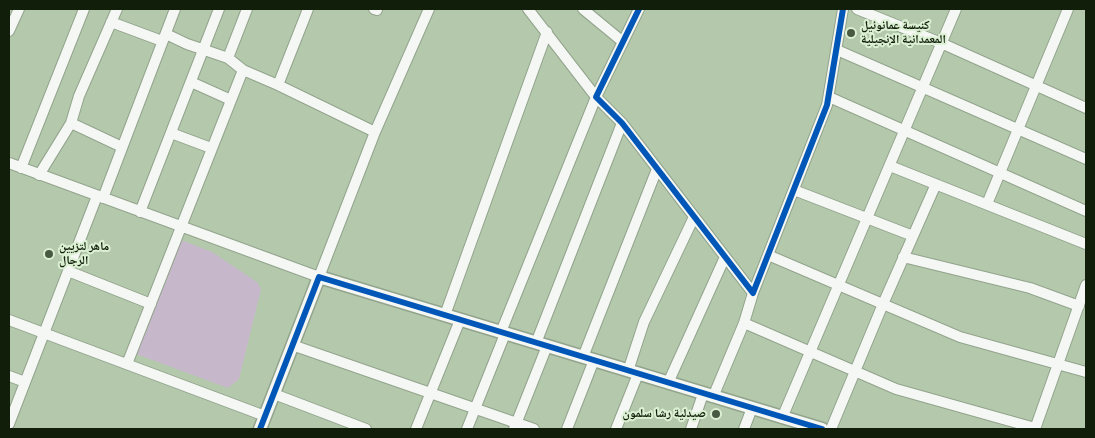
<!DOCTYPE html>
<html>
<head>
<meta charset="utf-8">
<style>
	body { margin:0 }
	#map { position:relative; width:1095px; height:438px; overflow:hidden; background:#b4c9ac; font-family:"Archivo Narrow",sans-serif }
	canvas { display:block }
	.frame { position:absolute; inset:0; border:10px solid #101e0a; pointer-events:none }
</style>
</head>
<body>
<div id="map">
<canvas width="1095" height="438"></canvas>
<div class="frame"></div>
</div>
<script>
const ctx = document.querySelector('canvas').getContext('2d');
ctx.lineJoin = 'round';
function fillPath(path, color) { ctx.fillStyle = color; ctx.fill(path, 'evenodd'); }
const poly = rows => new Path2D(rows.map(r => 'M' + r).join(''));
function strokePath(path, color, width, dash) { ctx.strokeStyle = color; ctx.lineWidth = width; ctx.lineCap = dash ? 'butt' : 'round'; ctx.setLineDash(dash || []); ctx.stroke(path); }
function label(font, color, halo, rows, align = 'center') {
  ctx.font = font + ' "Archivo Narrow","Noto Naskh Arabic",sans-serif'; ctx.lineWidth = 4; ctx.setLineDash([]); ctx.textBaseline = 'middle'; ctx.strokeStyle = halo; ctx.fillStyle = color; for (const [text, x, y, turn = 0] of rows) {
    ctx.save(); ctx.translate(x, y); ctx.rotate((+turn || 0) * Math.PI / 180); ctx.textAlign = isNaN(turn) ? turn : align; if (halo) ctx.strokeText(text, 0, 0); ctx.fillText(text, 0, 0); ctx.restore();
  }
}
fillPath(poly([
	[181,240,212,252,257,282,261,289,239,379,228,388,136,354]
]), '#c6b7cb');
const minor = poly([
	[308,9,278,85,375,132],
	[374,9,377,10],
	[583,9,623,42],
	[639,9,596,97,622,123,753,293,827,105,843,9],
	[857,9,941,43,1086,108],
	[111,22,162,41],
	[9,31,19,9],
	[166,34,187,44,228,58,243,70,278,85],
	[837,50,1086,159],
	[228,58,247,9],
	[191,82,231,100],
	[829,97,1086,211],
	[71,123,122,147],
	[171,133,211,148],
	[9,163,319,277,375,132,429,9],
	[890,166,1086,244],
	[21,168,84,9],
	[39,175,71,123,79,96,117,9],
	[794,190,913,236],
	[103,198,175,9],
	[987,204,1068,9],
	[140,212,219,9],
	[768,255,960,337,1086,372],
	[903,257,1030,288,1079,306],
	[68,271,151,304],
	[445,315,547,32],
	[9,320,265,416],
	[744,323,896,389,1035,428],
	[501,332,596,97,528,9],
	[536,343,622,123],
	[292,345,534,429],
	[583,357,657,169],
	[127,364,243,70],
	[628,371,644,322,694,217],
	[9,376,25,382],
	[668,383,725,257],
	[274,394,366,429],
	[713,397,744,323,753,293],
	[782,418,956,9],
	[9,424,97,196],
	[416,429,460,320],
	[467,429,505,334],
	[514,429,547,346],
	[567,429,594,360],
	[616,429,638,374],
	[691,429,703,394],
	[744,429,752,408],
	[831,429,883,304,936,184],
	[1035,429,1086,285]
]);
const tertiary = poly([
	[260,429,319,277,822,429]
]);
strokePath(minor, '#92a38c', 12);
strokePath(tertiary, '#92a38c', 15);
strokePath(minor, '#f4f7f3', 10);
strokePath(tertiary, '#f4f7f3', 12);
strokePath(poly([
	[639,9,596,97,622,123,753,293,827,105,843,9],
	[260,429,319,277,822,429]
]), '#0057b8', 6);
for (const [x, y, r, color] of [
	[851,33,5,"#495a43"],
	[49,254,5,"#495a43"],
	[716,414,5,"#495a43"]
]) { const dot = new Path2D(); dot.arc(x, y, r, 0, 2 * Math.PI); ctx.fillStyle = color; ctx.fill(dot); strokePath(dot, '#dcf0d4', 2); }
label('bold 12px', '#101e0a', '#dcf0d4', [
	["كنيسة عمانوئيل",861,26],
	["المعمدانية الإنجيلية",861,40],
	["ماهر لتزيين",59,247],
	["الرجال",59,261],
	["صيدلية رشا سلمون",706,414,"right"]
], 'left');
</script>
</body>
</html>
